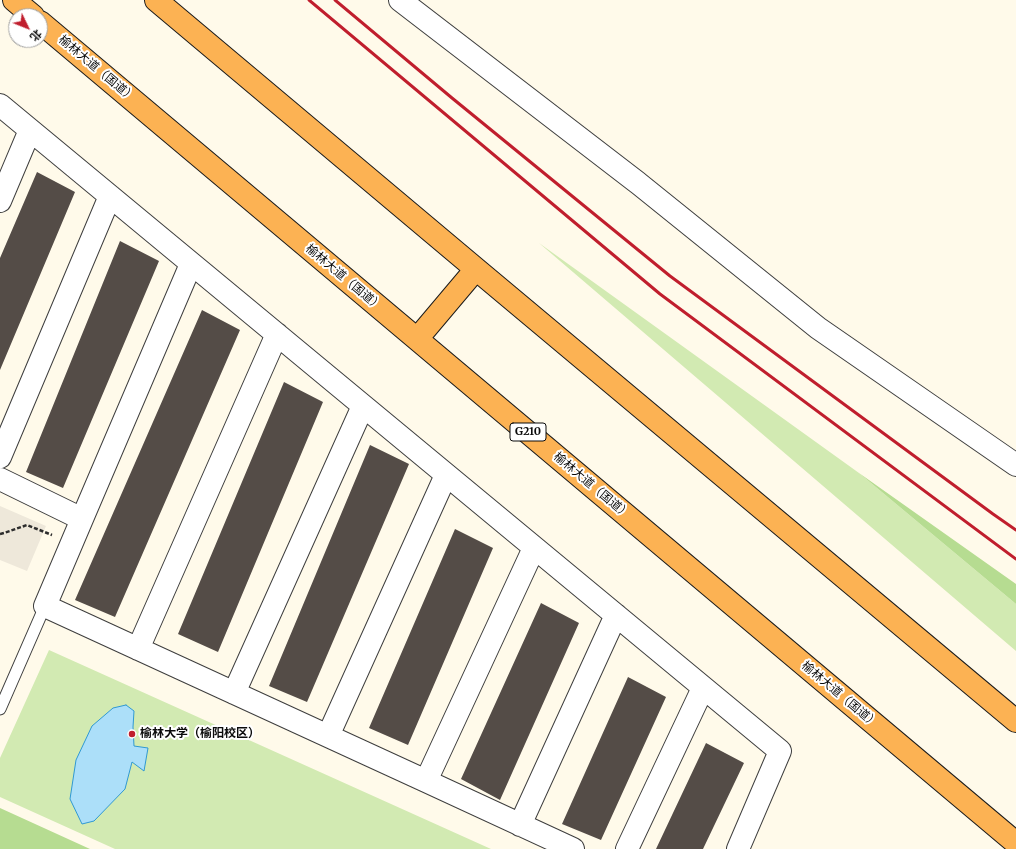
<!DOCTYPE html>
<html>
<head>
<meta charset="utf-8">
<style>
	body { margin:0 }
	#map { position:relative; width:1016px; height:849px; overflow:hidden; background:#fffaea; font-family:Merriweather,"Noto Sans SC",serif }
	canvas { display:block }
	.north { position:absolute; left:8px; top:8px; width:40px; height:40px; box-sizing:border-box; background:#fff; border:1px solid #9d9d9d; border-radius:50%; rotate:133deg; font-size:11px; font-weight:700; line-height:16px; text-align:center; color:#0b0b0b }
	.north::after { content:''; display:block; margin:auto; width:14px; height:18px; background:#c01e2d; clip-path:polygon(50% 0,100% 100%,50% 72%,0 100%) }
</style>
</head>
<body>
<div id="map">
<canvas width="1016" height="849"></canvas>
<div class="north">北</div>
</div>
<script>
const ctx = document.querySelector('canvas').getContext('2d');
ctx.lineJoin = 'round';
function fillPath(path, color) { ctx.fillStyle = color; ctx.fill(path, 'evenodd'); }
const poly = rows => new Path2D(rows.map(r => 'M' + r).join(''));
function strokePath(path, color, width, dash) { ctx.strokeStyle = color; ctx.lineWidth = width; ctx.lineCap = dash ? 'butt' : 'round'; ctx.setLineDash(dash || []); ctx.stroke(path); }
function label(font, color, halo, rows, align = 'center') {
  ctx.font = font + ' Merriweather,"Noto Sans SC",serif'; ctx.lineWidth = 4; ctx.setLineDash([]); ctx.textBaseline = 'middle'; ctx.strokeStyle = halo; ctx.fillStyle = color; for (const [text, x, y, turn = 0] of rows) {
    ctx.save(); ctx.translate(x, y); ctx.rotate((+turn || 0) * Math.PI / 180); ctx.textAlign = isNaN(turn) ? turn : align; if (halo) ctx.strokeText(text, 0, 0); ctx.fillText(text, 0, 0); ctx.restore();
  }
}
fillPath(poly([
	[539,243,859,473,1016,604,1016,651],
	[49,650,491,849,115,849,0,797,0,758]
]), '#d2eab2');
fillPath(poly([
	[859,473,1016,584,1016,604],
	[0,808,90,849,0,849]
]), '#b6dc91');
fillPath(poly([
	[0,506,46,526,27,571,0,560]
]), '#eee8da');
const water = poly([
	[126,705,134,711,133,727,134,746,148,748,144,771,132,762,125,789,94,821,82,824,70,799,76,760,92,726,113,708,126,705]
]);
fillPath(water, '#acdff9');
strokePath(water, '#3099d3', 1);
fillPath(poly([
	[37,172,75,192,0,370,0,258],
	[120,241,159,261,63,488,26,472],
	[202,310,240,330,115,617,75,600],
	[284,382,323,402,218,652,178,634],
	[370,445,409,464,307,702,269,686],
	[455,529,493,548,408,745,369,728],
	[541,603,579,623,500,800,461,779],
	[628,677,666,697,601,840,562,824],
	[706,743,744,763,703,849,656,849]
]), '#544c47');
const service = poly([
	[0,709,45,606]
]);
const minor = poly([
	[400,0,638,183,818,328,1016,465],
	[0,105,780,751,738,849],
	[0,201,30,130],
	[0,457,110,196],
	[0,479,82,519,45,606,426,781,573,849],
	[82,519,191,264],
	[138,649,277,334],
	[234,693,363,406],
	[328,736,446,475],
	[426,781,534,548],
	[520,825,616,615],
	[627,849,703,688]
]);
const trunk = poly([
	[14,0,33,16],
	[156,0,476,269,1016,721],
	[40,22,1016,843],
	[417,339,476,269]
]);
strokePath(service, '#3e3e3e', 13);
strokePath(minor, '#3e3e3e', 24);
strokePath(trunk, '#1c1c1c', 24);
strokePath(poly([
	[0,534,4,533,27,525,52,535]
]), '#2d2d2d', 2.5, [4, 2]);
strokePath(service, '#fff', 11);
strokePath(minor, '#fff', 22);
strokePath(trunk, '#fcb253', 22);
strokePath(poly([
	[309,0,660,294,1016,559],
	[335,0,452,98,670,276,993,514,1016,530]
]), '#c01e2d', 3);
for (const [x, y, r, color] of [
	[132,734,4,"#c01e2d"]
]) { const dot = new Path2D(); dot.arc(x, y, r, 0, 2 * Math.PI); ctx.fillStyle = color; ctx.fill(dot); strokePath(dot, '#fff', 1.5); }
for (const [x, y, w] of [
	[528,432,36]
]) { const box = new Path2D(); box.roundRect(x - w / 2, y - 9, w, 18, 3); ctx.fillStyle = '#fff'; ctx.fill(box); strokePath(box, '#0b0b0b', 1); }
label('bold 11px', '#0b0b0b', null, [
	["G210",528,432]
]);
label('12px', '#0b0b0b', '#fff', [
	["榆林大道（国道）",97,69,40],
	["榆林大道（国道）",344,278,40],
	["榆林大道（国道）",592,486,40],
	["榆林大道（国道）",840,695,40]
]);
label('bold 12px', '#0b0b0b', '#fff', [
	["榆林大学（榆阳校区）",140,734]
], 'left');
</script>
</body>
</html>
